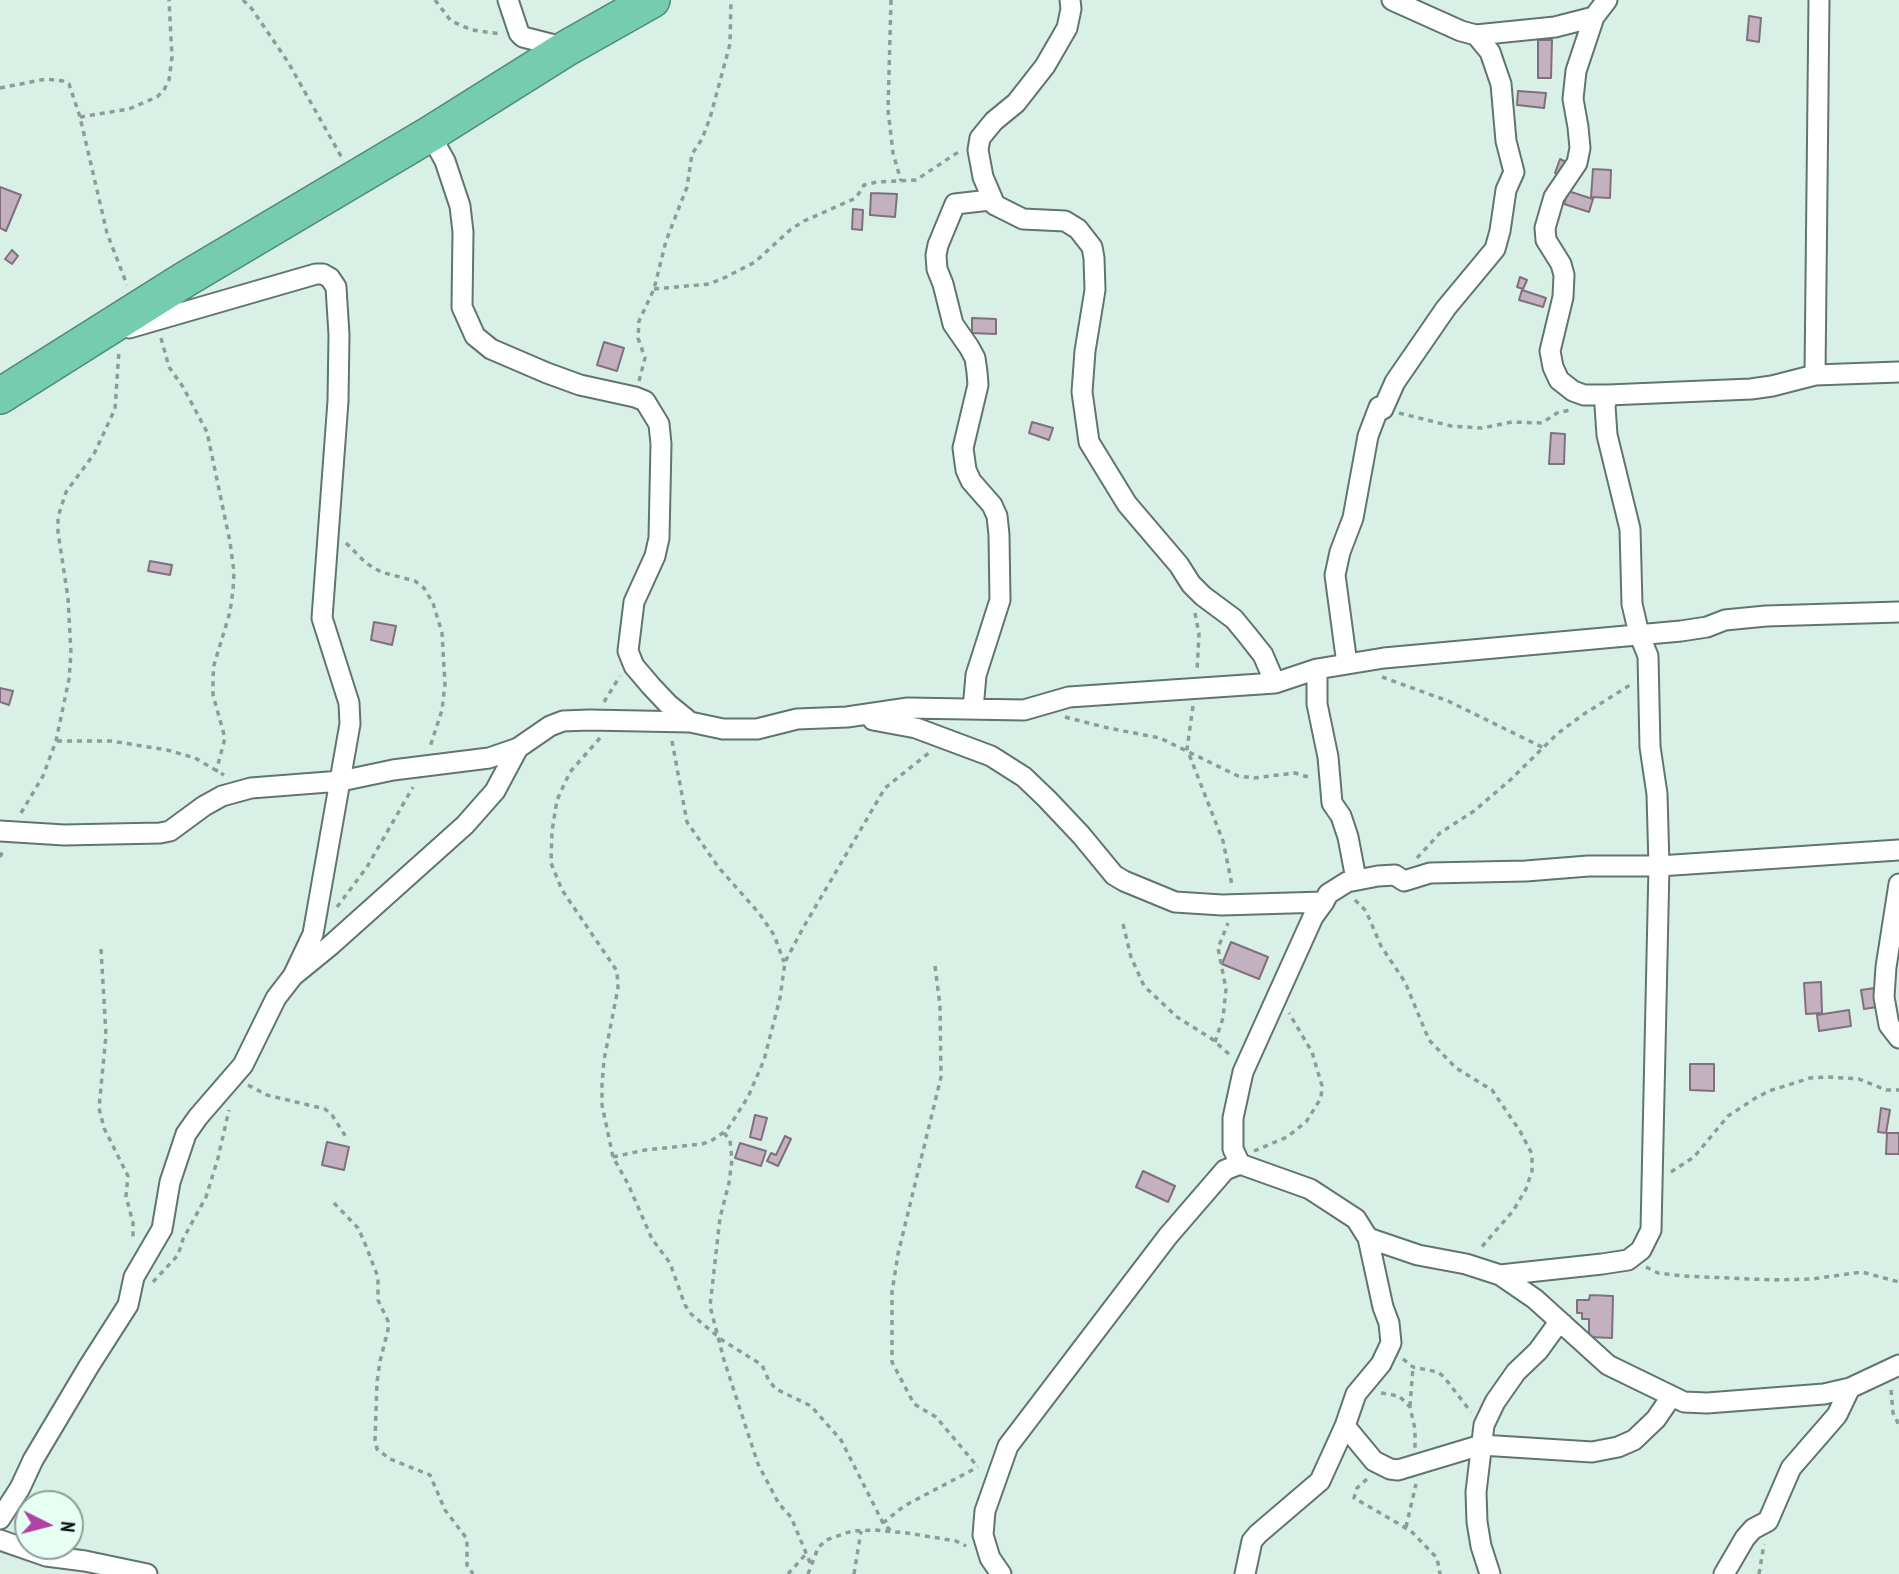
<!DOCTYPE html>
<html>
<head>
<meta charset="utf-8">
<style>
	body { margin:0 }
	#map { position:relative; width:1899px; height:1574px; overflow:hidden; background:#d9f0e7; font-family:"PT Sans Narrow",sans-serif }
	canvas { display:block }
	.north { position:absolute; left:14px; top:1490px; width:70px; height:70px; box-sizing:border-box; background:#e6fef4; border:2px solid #8d9e97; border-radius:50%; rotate:96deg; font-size:19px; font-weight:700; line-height:28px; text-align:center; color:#070f0c }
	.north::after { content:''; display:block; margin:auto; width:24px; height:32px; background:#b043a2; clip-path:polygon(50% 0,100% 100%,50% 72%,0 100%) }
</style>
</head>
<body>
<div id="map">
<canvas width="1899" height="1574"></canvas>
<div class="north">N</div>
</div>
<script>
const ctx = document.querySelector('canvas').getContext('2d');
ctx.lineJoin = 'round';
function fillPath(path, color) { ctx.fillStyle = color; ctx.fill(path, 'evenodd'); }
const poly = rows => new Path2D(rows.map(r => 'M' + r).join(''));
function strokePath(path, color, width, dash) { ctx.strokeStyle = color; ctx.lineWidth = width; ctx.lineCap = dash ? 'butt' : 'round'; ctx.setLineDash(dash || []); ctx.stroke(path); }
const building = poly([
	[1749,16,1761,18,1759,42,1747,40,1749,16],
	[1538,40,1552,40,1551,78,1538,78,1538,40],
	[1518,91,1546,93,1544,108,1517,105,1518,91],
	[1560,159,1566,162,1560,176,1555,173,1560,159],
	[1593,169,1611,170,1610,198,1591,197,1593,169],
	[0,187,21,195,6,231,0,228,0,187],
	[1568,191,1593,199,1589,212,1564,204,1568,191],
	[871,193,897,194,895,217,870,215,871,193],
	[853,209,863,210,862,230,852,229,853,209],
	[12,250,18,256,12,264,5,259,12,250],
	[1520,277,1527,280,1523,289,1517,287,1520,277],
	[1522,290,1546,298,1543,307,1519,300,1522,290],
	[972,318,996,319,996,334,972,333,972,318],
	[604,342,624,348,617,371,597,365,604,342],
	[1032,422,1053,428,1049,440,1029,433,1032,422],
	[1551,433,1565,434,1564,464,1549,464,1551,433],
	[150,561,172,565,170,575,148,571,150,561],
	[374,622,396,626,392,645,371,640,374,622],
	[0,688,13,691,9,705,0,702,0,688],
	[1231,942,1268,957,1259,979,1222,964,1231,942],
	[1821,982,1822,1013,1806,1014,1804,983,1821,982],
	[1875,988,1877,1007,1864,1009,1861,990,1875,988],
	[1849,1010,1851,1026,1819,1031,1817,1015,1849,1010],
	[1690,1064,1714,1064,1714,1091,1690,1090,1690,1064],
	[1881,1108,1890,1110,1886,1133,1878,1132,1881,1108],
	[755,1115,767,1118,761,1140,750,1137,755,1115],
	[1887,1133,1899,1133,1899,1154,1886,1154,1887,1133],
	[785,1136,791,1139,778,1166,767,1161,771,1153,776,1155,785,1136],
	[327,1142,349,1147,344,1170,322,1165,327,1142],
	[740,1143,766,1151,761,1166,735,1158,740,1143],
	[1143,1171,1175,1186,1168,1202,1136,1187,1143,1171],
	[1590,1295,1613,1296,1612,1338,1589,1337,1589,1319,1582,1319,1582,1313,1577,1313,1577,1300,1589,1300,1590,1295]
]);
fillPath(building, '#c3b1bf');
strokePath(building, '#80707d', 2);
const street = poly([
	[508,0,519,33,523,37,566,48],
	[1070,0,1071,9,1067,28,1045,66,1016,103,994,121,980,138,978,150,983,177,995,205,1023,219,1065,221,1078,229,1092,247,1094,258,1095,290,1085,351,1082,392,1089,442,1127,504,1179,565,1191,584,1203,596,1234,619,1248,636,1263,655,1275,683],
	[1392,0,1461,31,1476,35,1555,27,1594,17],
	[1607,0,1594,17,1576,71,1573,99,1578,127,1580,148,1577,163,1554,197,1545,228,1546,240,1561,264,1564,275,1563,297,1550,351,1553,367,1559,380,1573,391,1584,395,1608,395,1751,389,1772,386,1815,375,1899,372],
	[430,134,445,161,460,206,463,232,462,307,475,336,491,349,547,373,580,385,635,397,645,401,659,424,661,444,659,538,655,556,634,602,628,651,634,666,651,686,668,704,690,722,723,729,757,729,797,719,847,717,908,708,1024,710,1069,697,1275,683,1317,669,1384,658,1681,631,1707,627,1725,620,1766,616,1899,612],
	[129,328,316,274,323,274,330,278,336,287,339,335,338,401,322,618,349,703,350,724,313,934,293,976],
	[1815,375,1819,0],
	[1347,664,1335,575,1340,552,1353,518,1368,436,1379,407,1383,409,1395,382,1446,308,1495,249,1500,231,1506,190,1514,172,1506,141,1501,84,1490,52,1476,35],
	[1317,669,1317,704,1328,757,1332,803,1341,816,1348,837,1356,879],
	[973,709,976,675,1000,600,999,535,997,516,992,505,971,481,966,470,963,448,978,385,977,372,975,358,969,347,953,324,943,284,937,269,936,255,938,245,955,204,990,200,995,205],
	[873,720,916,728,991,756,1024,777,1047,799,1081,835,1114,875,1124,881,1175,902,1222,905,1324,902,1328,894,1347,882,1378,876,1395,875,1404,881,1430,873,1526,871,1588,866,1659,866,1899,850],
	[0,831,64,835,160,833,170,831,204,806,222,796,251,788,341,781,393,770,489,758,518,748,550,726,563,721,589,720,690,722],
	[1899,884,1886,967,1884,997,1889,1025,1899,1038],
	[1368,1238,1418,1255,1466,1264,1500,1275,1602,1264,1628,1260,1641,1250,1651,1230,1659,866,1657,794,1650,747,1648,656,1639,634,1632,604,1630,529,1607,435,1605,406,1608,395],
	[1500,1275,1535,1299,1608,1365,1684,1402,1707,1403,1824,1394,1850,1388,1899,1365],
	[1345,1426,1374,1461,1390,1469,1398,1470,1481,1445,1592,1452,1618,1447,1634,1440,1656,1419,1671,1397],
	[0,1519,20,1488,33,1460,89,1366,128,1305,134,1277,162,1229,170,1182,186,1134,198,1117,243,1065,276,998,293,976,331,945,465,825,495,791,518,748],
	[0,1540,46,1556,85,1561,147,1574],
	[1001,1574,990,1558,983,1535,985,1511,1008,1446,1168,1236,1225,1170,1240,1164],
	[1245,1574,1252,1541,1258,1534,1320,1481,1345,1426,1356,1394,1381,1364,1391,1343,1389,1323,1383,1307,1368,1238,1356,1219,1310,1189,1240,1164,1233,1149,1233,1118,1243,1072,1313,917,1324,902],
	[1490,1574,1481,1546,1477,1522,1476,1492,1484,1425,1495,1402,1516,1372,1538,1351,1554,1329,1563,1324],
	[1724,1574,1745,1538,1753,1529,1768,1521,1791,1468,1837,1415,1850,1388]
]);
const highway = poly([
	[0,396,184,280,430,134,567,48,652,0]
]);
strokePath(street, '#60756d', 23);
strokePath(highway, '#4f8a75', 38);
strokePath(poly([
	[243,0,252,9,288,62,342,158],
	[435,0,451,21,472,30,501,34],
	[891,0,888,110,893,153,901,181],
	[0,88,46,79,63,81,69,84,80,117,107,233,127,285],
	[80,117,129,109,157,97,164,90,169,80,172,57,169,0],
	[654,289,709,284,726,277,755,262,790,230,804,221,856,198,864,185,877,182,916,180,960,151],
	[161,338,169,367,183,387,207,432,230,542,234,572,233,590,230,612,214,665,213,677,213,695,225,738,216,772],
	[639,381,645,358,638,338,639,321,654,289,666,241,687,187,692,154,702,139,710,118,730,44,731,0],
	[1399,413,1451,426,1482,428,1512,422,1542,423,1557,413,1570,410],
	[346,543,366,563,381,572,415,581,424,588,433,603,442,633,445,684,442,710,430,747],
	[1195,613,1199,634,1197,671],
	[1382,677,1448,701,1544,748],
	[604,702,620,676],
	[1193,706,1187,749,1223,841,1232,885],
	[1065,717,1108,728,1160,738,1238,776,1254,778,1295,773,1311,778],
	[600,738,570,772,557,800,552,831,551,863,562,890,617,971,618,988,604,1060,602,1084,602,1105,613,1157,628,1184,652,1239,670,1263,685,1305,691,1314,722,1340,762,1365,769,1381,776,1389,811,1406,841,1440,883,1523,891,1531],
	[57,741,111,741,167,750,195,758,224,775],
	[672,741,687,822,719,868,759,913,774,935,784,962],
	[21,813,43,776,56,741,69,679,71,653,68,598,58,532,58,517,66,492,94,454,115,409,119,350],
	[0,857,4,848],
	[1417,858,1440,833,1474,811,1508,782,1557,734,1584,714,1630,685],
	[1355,900,1366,911,1381,946,1405,982,1429,1040,1456,1068,1492,1090,1520,1131,1532,1154,1532,1171,1526,1189,1513,1211,1479,1250],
	[337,907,367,867,413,787],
	[1123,924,1131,957,1144,986,1177,1017,1212,1039,1230,1055],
	[101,949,106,1035,99,1108,104,1128,128,1176,126,1196,133,1223,133,1240],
	[935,966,940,1006,941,1077,898,1254,892,1292,892,1362,914,1404,936,1417,978,1467],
	[1215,1042,1223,1018,1226,989,1218,948,1228,923],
	[248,1085,267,1095,325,1109,332,1115,346,1137],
	[724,1133,730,1140,732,1160,729,1183,720,1218,710,1306,724,1360,758,1464,779,1504,791,1517,811,1565],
	[1254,1151,1287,1137,1306,1122,1321,1098,1322,1086,1312,1052,1289,1013],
	[613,1157,645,1150,702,1144,711,1141,727,1130,748,1097,764,1060,780,998,785,962,803,928,885,788,930,752],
	[1671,1172,1694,1157,1728,1116,1757,1097,1772,1090,1810,1078,1828,1077,1859,1079,1886,1090,1899,1090],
	[334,1203,358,1228,364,1241,378,1277,378,1300,388,1321,388,1330,380,1361,377,1382,375,1440,377,1449,390,1459,430,1475,445,1510,467,1539,467,1565,473,1574],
	[1646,1267,1658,1273,1683,1276,1774,1280,1812,1279,1862,1272,1899,1282],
	[153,1282,178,1255,183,1239,206,1197,218,1158,229,1110],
	[1403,1359,1413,1367,1438,1372,1444,1377,1471,1412],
	[1891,1390,1893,1413,1899,1425],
	[1381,1393,1399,1396,1410,1407,1415,1429,1415,1448],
	[1410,1406,1413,1367],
	[1367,1479,1357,1488,1354,1498,1411,1531,1437,1558,1440,1574],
	[883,1523,904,1506,978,1467],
	[1406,1527,1416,1484],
	[788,1574,805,1555],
	[808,1574,818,1548,826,1540,852,1531,875,1530,907,1533,956,1541,966,1546],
	[854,1574,861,1531],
	[1759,1574,1764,1544]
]), '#8b9d96', 3.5, [5, 5]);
strokePath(street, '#fff', 19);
strokePath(highway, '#76ccae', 35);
</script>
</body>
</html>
